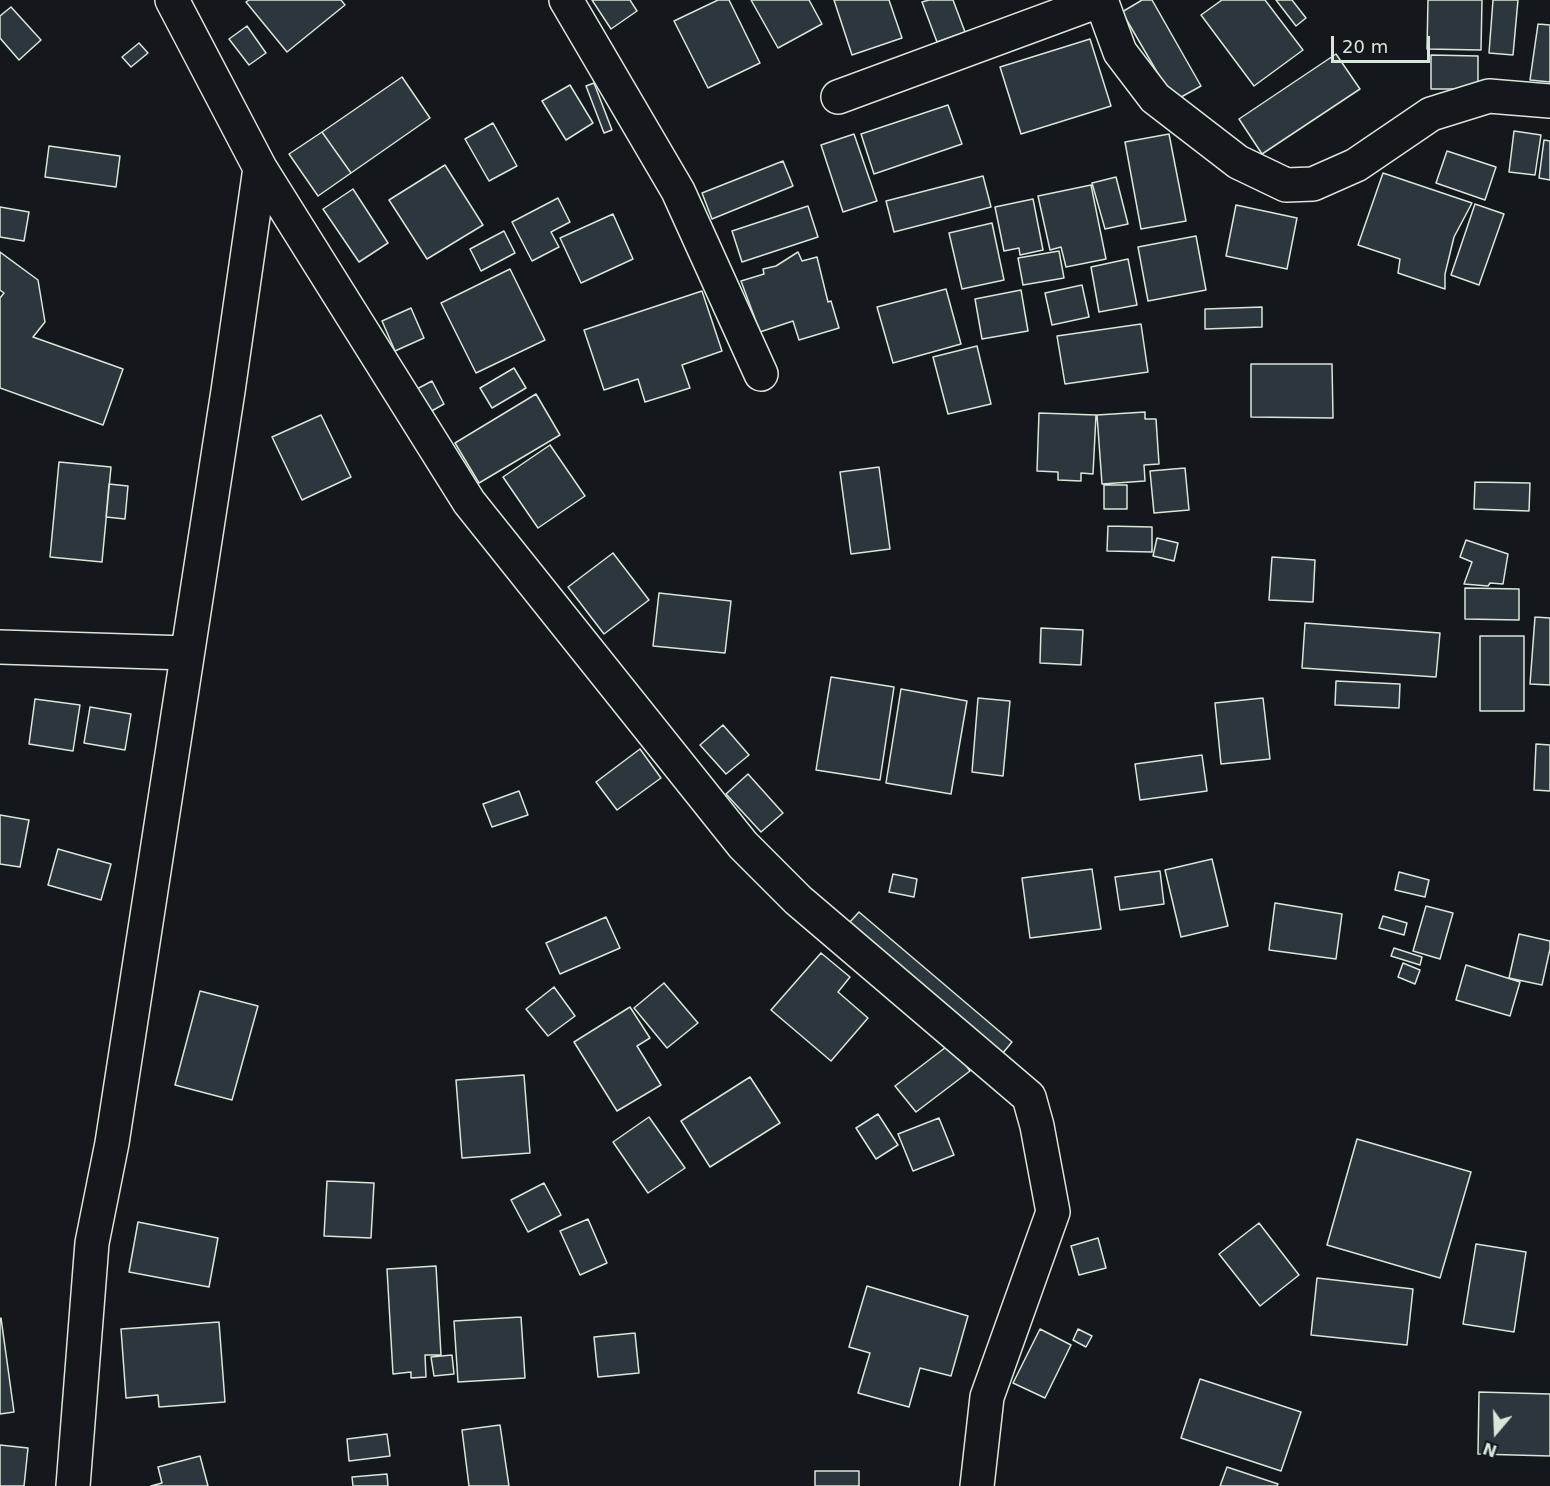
<!DOCTYPE html>
<html>
<head>
<meta charset="utf-8">
<style>
	body { margin:0 }
	#map { position:relative; width:1550px; height:1486px; overflow:hidden; background:#14181c; font-family:"DejaVu Sans",sans-serif }
	canvas { display:block }
	.north { position:absolute; left:1466px; top:1402px; width:60px; height:60px; -webkit-text-stroke:4px #14181c; paint-order:stroke; rotate:199deg; font-size:16px; font-weight:700; line-height:24px; text-align:center; color:#d8e6dc }
	.north::after { content:''; display:block; margin:auto; width:21px; height:27px; background:#d8e6dc; clip-path:polygon(50% 0,100% 100%,50% 72%,0 100%) }
	.scale { position:absolute; left:1331px; top:36px; width:99px; height:27px; box-sizing:border-box; border:3px solid #d8e6dc; border-top:0; padding-left:8px; font-size:18px; line-height:21px; white-space:nowrap; color:#d8e6dc; -webkit-text-stroke:4px #14181c; paint-order:stroke }
</style>
</head>
<body>
<div id="map">
<canvas width="1550" height="1486"></canvas>
<div class="north">N</div>
<div class="scale">20 m</div>
</div>
<script>
const ctx = document.querySelector('canvas').getContext('2d');
ctx.lineJoin = 'round';
function fillPath(path, color) { ctx.fillStyle = color; ctx.fill(path, 'evenodd'); }
const poly = rows => new Path2D(rows.map(r => 'M' + r).join(''));
function strokePath(path, color, width, dash) { ctx.strokeStyle = color; ctx.lineWidth = width; ctx.lineCap = dash ? 'butt' : 'round'; ctx.setLineDash(dash || []); ctx.stroke(path); }
const building = poly([
	[249,0,341,0,345,5,287,52,246,2,249,0],
	[592,0,630,0,637,11,611,29,592,0],
	[718,0,729,0,760,63,708,88,674,21,718,0],
	[751,0,809,0,822,24,778,48,751,0],
	[834,0,889,0,902,38,852,55,834,0],
	[929,0,953,0,965,32,937,42,922,2,929,0],
	[1142,0,1152,0,1201,86,1174,101,1122,12,1142,0],
	[1222,0,1265,0,1303,50,1254,86,1201,15,1222,0],
	[1276,0,1292,0,1306,18,1296,26,1276,0],
	[1428,0,1482,0,1481,50,1427,49,1428,0],
	[1493,0,1518,0,1513,55,1489,53,1493,0],
	[11,7,41,40,19,60,0,38,0,16,11,7],
	[1538,24,1550,25,1550,82,1530,80,1538,24],
	[247,26,266,53,249,65,229,39,247,26],
	[1090,39,1111,106,1021,134,1000,67,1090,39],
	[139,43,148,53,131,67,122,57,139,43],
	[1336,54,1360,89,1262,154,1239,119,1336,54],
	[1431,55,1478,56,1478,89,1431,89,1431,55],
	[402,77,430,118,351,173,322,132,402,77],
	[594,83,612,130,604,133,586,86,594,83],
	[570,85,593,123,566,140,542,101,570,85],
	[948,105,962,144,874,174,861,134,948,105],
	[493,123,517,166,489,181,465,139,493,123],
	[1514,131,1541,135,1535,175,1509,172,1514,131],
	[322,132,351,173,318,196,289,154,322,132],
	[854,134,877,201,843,212,821,145,854,134],
	[1169,134,1186,221,1141,229,1125,142,1169,134],
	[1544,140,1550,141,1550,180,1539,178,1544,140],
	[49,146,120,156,116,187,45,177,49,146],
	[1447,151,1496,167,1485,200,1436,183,1447,151],
	[783,161,793,186,712,219,702,193,783,161],
	[445,165,483,225,427,259,389,200,445,165],
	[1383,173,1472,203,1454,237,1445,274,1445,289,1398,273,1400,259,1358,245,1383,173],
	[983,176,991,207,894,232,886,201,983,176],
	[1116,177,1128,224,1105,229,1092,183,1116,177],
	[1091,185,1106,259,1066,267,1061,247,1050,250,1038,196,1091,185],
	[353,189,388,243,359,262,323,209,353,189],
	[558,198,570,222,551,232,559,247,532,261,512,222,558,198],
	[1033,199,1043,250,1020,255,1019,248,1004,251,995,207,1033,199],
	[1475,204,1504,214,1479,285,1451,275,1475,204],
	[1236,205,1297,218,1287,269,1226,256,1236,205],
	[808,206,818,237,742,262,732,231,808,206],
	[0,207,29,212,24,241,0,237,0,207],
	[613,214,633,259,581,283,560,238,613,214],
	[992,223,1004,280,962,289,949,233,992,223],
	[504,231,515,253,481,271,470,249,504,231],
	[1196,236,1206,290,1148,301,1138,247,1196,236],
	[1059,251,1064,278,1023,285,1018,258,1059,251],
	[0,252,38,280,45,322,33,337,123,369,103,425,0,388,0,298,4,293,0,290,0,252],
	[798,252,802,261,817,257,828,302,831,301,839,328,799,340,793,321,760,332,741,281,764,274,763,269,776,266,798,252],
	[1128,259,1137,305,1099,312,1091,267,1128,259],
	[510,269,545,340,476,373,441,303,510,269],
	[1082,285,1089,317,1052,325,1045,293,1082,285],
	[946,289,961,344,893,363,877,307,946,289],
	[1021,290,1028,331,982,339,975,299,1021,290],
	[702,291,722,351,682,365,690,388,645,402,638,379,604,390,584,330,702,291],
	[1262,307,1262,327,1205,329,1205,309,1262,307],
	[411,308,424,338,395,351,382,321,411,308],
	[1141,324,1148,372,1065,384,1057,336,1141,324],
	[977,346,991,404,948,414,933,357,977,346],
	[1251,364,1332,364,1333,418,1251,417,1251,364],
	[514,368,526,388,492,408,480,388,514,368],
	[432,381,444,404,428,413,415,390,432,381],
	[536,394,560,435,479,483,455,443,536,394],
	[1145,412,1145,419,1156,419,1159,464,1144,465,1145,481,1102,484,1097,415,1145,412],
	[1039,413,1096,415,1093,474,1081,473,1081,481,1058,480,1058,472,1037,471,1039,413],
	[321,415,351,477,302,500,272,437,321,415],
	[550,445,585,496,538,528,503,477,550,445],
	[59,462,111,467,102,562,50,557,59,462],
	[879,467,890,549,851,554,840,472,879,467],
	[1185,468,1189,510,1154,513,1150,471,1185,468],
	[1475,482,1530,483,1529,511,1474,509,1475,482],
	[109,484,128,486,125,519,106,517,109,484],
	[1104,485,1127,485,1127,509,1104,509,1104,485],
	[1108,526,1152,527,1152,552,1107,551,1108,526],
	[1157,538,1178,543,1174,561,1153,556,1157,538],
	[1466,540,1508,554,1503,584,1490,583,1488,586,1464,584,1472,562,1460,557,1466,540],
	[613,553,649,600,604,634,568,587,613,553],
	[1272,557,1315,560,1313,602,1269,600,1272,557],
	[1465,588,1519,589,1519,620,1465,619,1465,588],
	[659,593,731,601,725,653,653,646,659,593],
	[1535,617,1550,618,1550,685,1530,684,1535,617],
	[1305,623,1440,633,1436,677,1302,668,1305,623],
	[1041,628,1083,630,1081,665,1040,663,1041,628],
	[1480,636,1524,636,1524,711,1480,711,1480,636],
	[831,677,894,687,880,780,816,770,831,677],
	[1336,681,1400,684,1399,708,1335,705,1336,681],
	[901,689,967,701,951,794,886,783,901,689],
	[978,698,1010,701,1003,776,972,772,978,698],
	[1263,698,1270,759,1221,764,1215,703,1263,698],
	[35,699,80,705,73,751,29,744,35,699],
	[90,707,131,714,125,750,84,743,90,707],
	[723,725,749,755,726,774,700,745,723,725],
	[1536,744,1550,745,1550,791,1534,790,1536,744],
	[640,749,661,778,617,810,596,782,640,749],
	[1202,755,1207,791,1140,800,1135,764,1202,755],
	[748,774,783,813,761,832,726,794,748,774],
	[519,791,528,815,492,827,483,804,519,791],
	[0,815,29,820,20,867,0,864,0,815],
	[58,849,111,864,101,900,48,885,58,849],
	[1212,859,1228,926,1181,937,1165,870,1212,859],
	[1092,869,1101,929,1030,938,1022,878,1092,869],
	[1160,871,1164,904,1120,910,1115,877,1160,871],
	[1399,872,1429,880,1425,897,1395,890,1399,872],
	[893,874,917,879,914,897,889,892,893,874],
	[1275,903,1342,914,1336,959,1269,950,1275,903],
	[1426,906,1453,913,1440,959,1413,951,1426,906],
	[859,912,1012,1042,1002,1054,849,923,859,912],
	[1383,916,1407,923,1404,935,1379,928,1383,916],
	[606,917,620,948,560,974,546,943,606,917],
	[1519,934,1550,941,1550,949,1542,985,1509,978,1519,934],
	[1394,948,1422,957,1420,965,1391,956,1394,948],
	[821,953,850,977,838,992,868,1018,831,1061,771,1010,821,953],
	[1403,963,1420,970,1415,984,1398,977,1403,963],
	[1466,965,1520,982,1510,1016,1456,1000,1466,965],
	[664,983,698,1023,667,1048,634,1008,664,983],
	[554,987,575,1016,548,1036,526,1009,554,987],
	[200,991,258,1006,232,1100,175,1085,200,991],
	[630,1007,650,1038,637,1046,661,1085,617,1111,574,1042,630,1007],
	[950,1044,970,1071,916,1112,895,1086,950,1044],
	[524,1075,530,1153,462,1158,456,1080,524,1075],
	[750,1077,780,1123,710,1167,681,1121,750,1077],
	[878,1114,898,1145,876,1159,856,1128,878,1114],
	[649,1117,685,1168,648,1193,613,1142,649,1117],
	[939,1118,954,1155,913,1171,898,1134,939,1118],
	[1357,1139,1471,1172,1440,1278,1327,1245,1357,1139],
	[327,1181,374,1183,371,1238,324,1236,327,1181],
	[544,1183,561,1215,528,1232,511,1200,544,1183],
	[588,1219,607,1263,580,1275,560,1231,588,1219],
	[138,1222,218,1238,209,1287,129,1272,138,1222],
	[1259,1223,1299,1275,1260,1306,1219,1254,1259,1223],
	[1098,1238,1106,1268,1079,1275,1071,1246,1098,1238],
	[1476,1244,1526,1252,1514,1332,1463,1324,1476,1244],
	[436,1266,441,1355,425,1355,426,1377,411,1378,411,1372,393,1374,387,1269,436,1266],
	[1317,1278,1413,1289,1407,1345,1311,1335,1317,1278],
	[867,1286,968,1316,951,1376,920,1368,909,1407,858,1393,870,1353,849,1347,867,1286],
	[521,1317,525,1378,458,1382,454,1321,521,1317],
	[1,1318,14,1412,0,1414,0,1319,1,1318],
	[219,1322,225,1402,159,1407,158,1395,126,1398,121,1329,219,1322],
	[1040,1329,1071,1345,1045,1398,1013,1383,1040,1329],
	[1078,1329,1092,1336,1086,1347,1073,1340,1078,1329],
	[635,1333,639,1373,598,1377,594,1337,635,1333],
	[452,1355,454,1374,434,1376,431,1357,452,1355],
	[1200,1379,1301,1412,1281,1471,1181,1438,1200,1379],
	[1479,1392,1550,1394,1550,1456,1478,1454,1479,1392],
	[500,1425,509,1486,469,1486,462,1430,500,1425],
	[387,1434,390,1456,349,1461,347,1439,387,1434],
	[0,1445,28,1448,24,1486,0,1486,0,1445],
	[200,1456,208,1486,151,1486,162,1483,158,1467,200,1456],
	[1227,1467,1278,1484,1277,1486,1220,1486,1227,1467],
	[815,1471,859,1471,859,1486,815,1486,815,1471],
	[387,1474,388,1486,353,1486,352,1477,387,1474]
]);
fillPath(building, '#2c363c');
strokePath(building, '#d8e6dc', 1.5);
const minor = poly([
	[172,0,260,168,469,502,743,845,798,900,1029,1097,1037,1126,1053,1212,987,1397,977,1486],
	[566,0,678,191,761,374],
	[1101,0,1120,52,1155,98,1238,162,1286,185,1313,184,1356,165,1431,114,1489,96,1550,101],
	[838,97,1101,0],
	[0,647,186,653],
	[73,1486,92,1243,112,1143,228,391,260,168]
]);
strokePath(minor, '#d8e6dc', 36);
strokePath(minor, '#14181c', 33);
</script>
</body>
</html>
